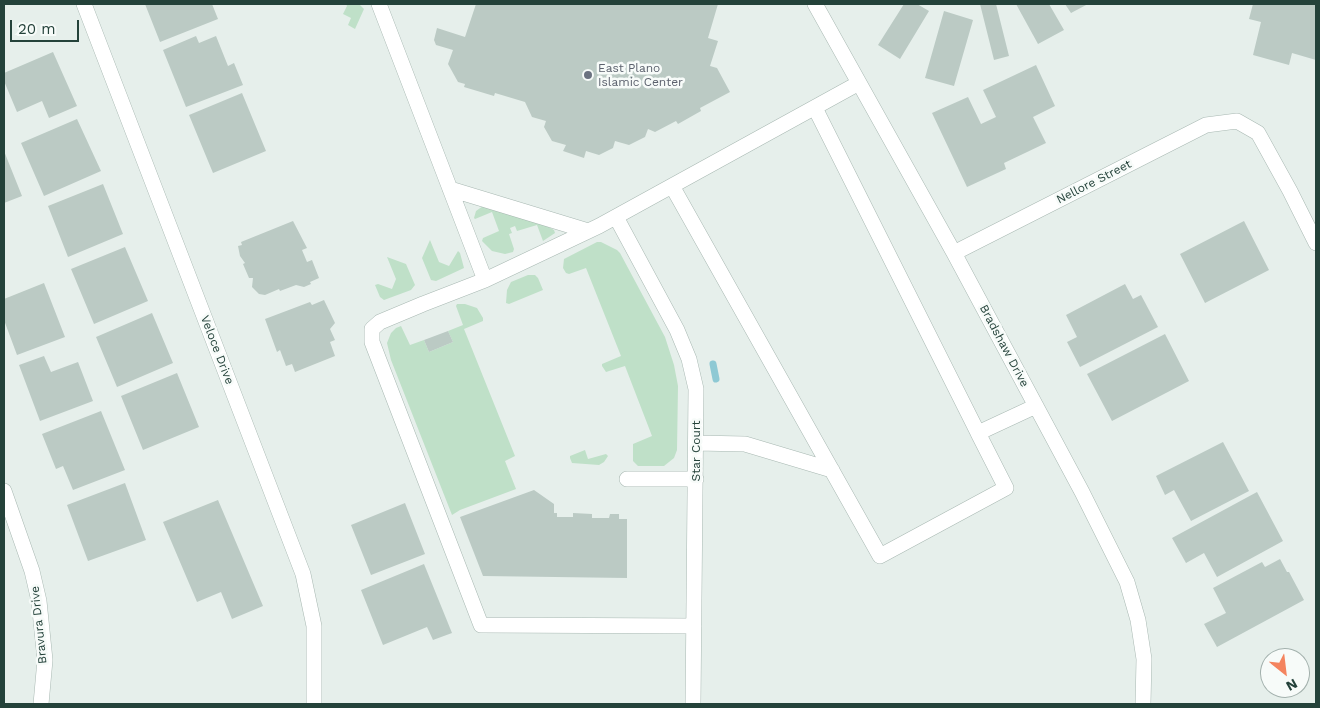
<!DOCTYPE html>
<html>
<head>
<meta charset="utf-8">
<style>
	body { margin:0 }
	#map { position:relative; width:1320px; height:708px; overflow:hidden; background:#e6efeb; font-family:"Work Sans",sans-serif }
	canvas { display:block }
	.frame { position:absolute; inset:0; border:5px solid #24423a; pointer-events:none }
	.north { position:absolute; left:1260px; top:648px; width:50px; height:50px; box-sizing:border-box; background:#f7fbf9; border:1px solid #a3b1ad; border-radius:50%; rotate:151deg; font-size:14px; font-weight:700; line-height:20px; text-align:center; color:#24423a }
	.north::after { content:''; display:block; margin:auto; width:18px; height:22px; background:#f4845f; clip-path:polygon(50% 0,100% 100%,50% 72%,0 100%) }
	.scale { position:absolute; left:10px; top:20px; width:69px; height:22px; box-sizing:border-box; border:2px solid #24423a; border-top:0; padding-left:6px; font-size:15px; line-height:18px; white-space:nowrap; color:#24423a; -webkit-text-stroke:4px #f7fbf9; paint-order:stroke }
</style>
</head>
<body>
<div id="map">
<canvas width="1320" height="708"></canvas>
<div class="frame"></div>
<div class="north">N</div>
<div class="scale">20 m</div>
</div>
<script>
const ctx = document.querySelector('canvas').getContext('2d');
ctx.lineJoin = 'round';
function fillPath(path, color) { ctx.fillStyle = color; ctx.fill(path, 'evenodd'); }
const poly = rows => new Path2D(rows.map(r => 'M' + r).join(''));
function strokePath(path, color, width, dash) { ctx.strokeStyle = color; ctx.lineWidth = width; ctx.lineCap = dash ? 'butt' : 'round'; ctx.setLineDash(dash || []); ctx.stroke(path); }
function label(font, color, halo, rows, align = 'center') {
  ctx.font = font + ' "Work Sans",sans-serif'; ctx.lineWidth = 5; ctx.setLineDash([]); ctx.textBaseline = 'middle'; ctx.strokeStyle = halo; ctx.fillStyle = color; for (const [text, x, y, turn = 0] of rows) {
    ctx.save(); ctx.translate(x, y); ctx.rotate((+turn || 0) * Math.PI / 180); ctx.textAlign = isNaN(turn) ? turn : align; if (halo) ctx.strokeText(text, 0, 0); ctx.fillText(text, 0, 0); ctx.restore();
  }
}
fillPath(poly([
	[346,4,359,4,364,9,355,29,348,25,351,18,343,14,347,6],
	[483,206,545,225,554,230,555,233,543,241,537,225,517,231,515,226,510,228,512,233,509,234,514,249,513,252,505,254,492,251,482,241,483,238,499,231,492,212,475,219,474,218,476,211],
	[430,240,439,262,449,266,458,251,460,253,464,268,436,281,431,280,422,258],
	[597,242,601,242,617,250,620,253,665,337,674,365,678,386,677,450,674,458,664,466,638,466,633,461,633,444,652,436,625,366,606,372,602,366,602,364,621,356,586,268,569,274,566,273,563,268,564,259],
	[387,257,406,264,415,285,411,290,384,300,380,297,375,285,378,284,392,289,396,279],
	[528,275,535,275,538,278,543,290,509,304,506,303,507,290,511,282],
	[457,304,465,304,477,308,483,318,483,321,464,329,515,456,505,461,516,489,460,510,452,515,391,360,387,343,391,333,396,328,401,326,410,345,424,340,429,352,453,342,448,331,463,325,456,306],
	[585,450,588,459,606,454,608,456,604,462,599,465,572,463,570,458,570,456]
]), '#bfe0c8');
strokePath(poly([
	[713,364,716,379]
]), '#8ec9d4', 7);
fillPath(poly([
	[145,4,212,4,218,19,160,42],
	[476,4,718,4,708,38,718,41,710,66,717,68,730,92,700,108,701,111,678,124,676,121,655,132,648,129,645,137,629,145,615,141,613,148,599,155,586,151,584,158,563,151,566,145,552,141,544,127,546,121,532,117,525,102,495,93,494,96,464,87,465,84,458,82,448,64,453,50,436,45,434,40,437,28,465,37],
	[904,4,917,4,929,11,900,59,878,45],
	[980,4,996,4,1009,56,994,60],
	[1016,4,1049,4,1064,30,1038,44],
	[1065,4,1088,4,1071,13],
	[1253,4,1316,4,1316,60,1292,53,1289,65,1253,55,1261,22,1249,19],
	[944,11,973,20,954,86,925,78],
	[196,36,199,43,216,36,228,66,234,63,243,85,186,107,163,50],
	[53,52,77,106,49,118,42,101,17,112,4,81,4,73],
	[1036,65,1055,106,1033,117,1046,143,1004,163,1006,169,967,187,932,113,968,97,981,124,996,117,983,90],
	[242,93,266,151,213,173,189,115],
	[77,119,101,171,44,196,21,143],
	[4,151,22,196,4,203],
	[103,184,123,234,68,257,48,206],
	[293,221,307,248,302,250,307,262,312,260,319,278,310,282,311,284,304,287,296,285,280,291,279,289,265,295,259,294,252,287,253,278,249,278,243,264,245,263,240,256,238,246,242,245,241,242],
	[1244,221,1269,270,1205,303,1180,254],
	[125,247,148,301,94,324,71,269],
	[44,283,65,337,17,355,4,320,4,299],
	[1125,284,1133,299,1141,295,1158,327,1080,367,1067,342,1077,337,1066,315],
	[324,300,335,323,330,329,335,340,330,342,335,356,295,372,292,364,286,366,280,350,277,352,265,319,310,302,312,305],
	[152,313,173,363,117,387,96,337],
	[448,331,453,342,429,352,424,340],
	[1165,334,1189,381,1112,421,1087,374],
	[44,356,51,372,78,362,93,401,40,421,19,365],
	[177,373,199,427,143,450,121,396],
	[101,411,125,470,73,490,63,466,56,469,42,434],
	[1223,442,1249,491,1191,521,1174,490,1165,495,1156,476],
	[125,483,146,540,88,561,67,505],
	[534,490,554,504,554,513,557,513,557,517,573,517,573,513,592,514,592,518,609,518,610,514,619,514,619,519,627,519,627,578,483,576,460,517],
	[1257,492,1283,541,1217,577,1204,553,1186,563,1172,538],
	[218,500,263,606,232,619,221,592,197,602,163,522],
	[405,503,425,554,371,575,351,525],
	[1280,559,1287,572,1289,572,1304,600,1217,647,1204,624,1226,613,1213,588,1262,562,1265,567],
	[424,564,452,633,433,640,427,627,383,645,361,590]
]), '#bbcac4');
const minor = poly([
	[84,4,303,574,314,626,314,704],
	[379,4,485,280],
	[815,4,954,253,1082,492,1127,582,1138,620,1144,659,1143,704],
	[815,108,978,433],
	[672,186,880,556,1006,488,978,433,1036,406],
	[450,189,588,231],
	[616,217,677,330,689,359,696,389,693,704],
	[954,253,1206,125,1237,121,1258,133,1290,191,1316,243],
	[696,443,745,444,832,470],
	[627,479,696,479],
	[4,491,32,571,39,601,45,660,41,704],
	[694,626,481,625,372,342,372,329,380,322,423,304,485,280,599,226,859,83]
]);
strokePath(minor, '#a8b8b2', 16);
strokePath(minor, '#fff', 15);
for (const [x, y, r, color] of [
	[588,75,5,"#6b7280"]
]) { const dot = new Path2D(); dot.arc(x, y, r, 0, 2 * Math.PI); ctx.fillStyle = color; ctx.fill(dot); strokePath(dot, '#f7fbf9', 2); }
label('12px', '#5b616d', '#f7fbf9', [
	["East Plano",598,68],
	["Islamic Center",598,82]
], 'left');
label('12px', '#24423a', '#f7fbf9', [
	["Nellore Street",1094,182,-27],
	["Bradshaw Drive",1004,346,62],
	["Veloce Drive",217,350,69],
	["Star Court",696,451,-90],
	["Bravura Drive",39,625,-96]
]);
</script>
</body>
</html>
